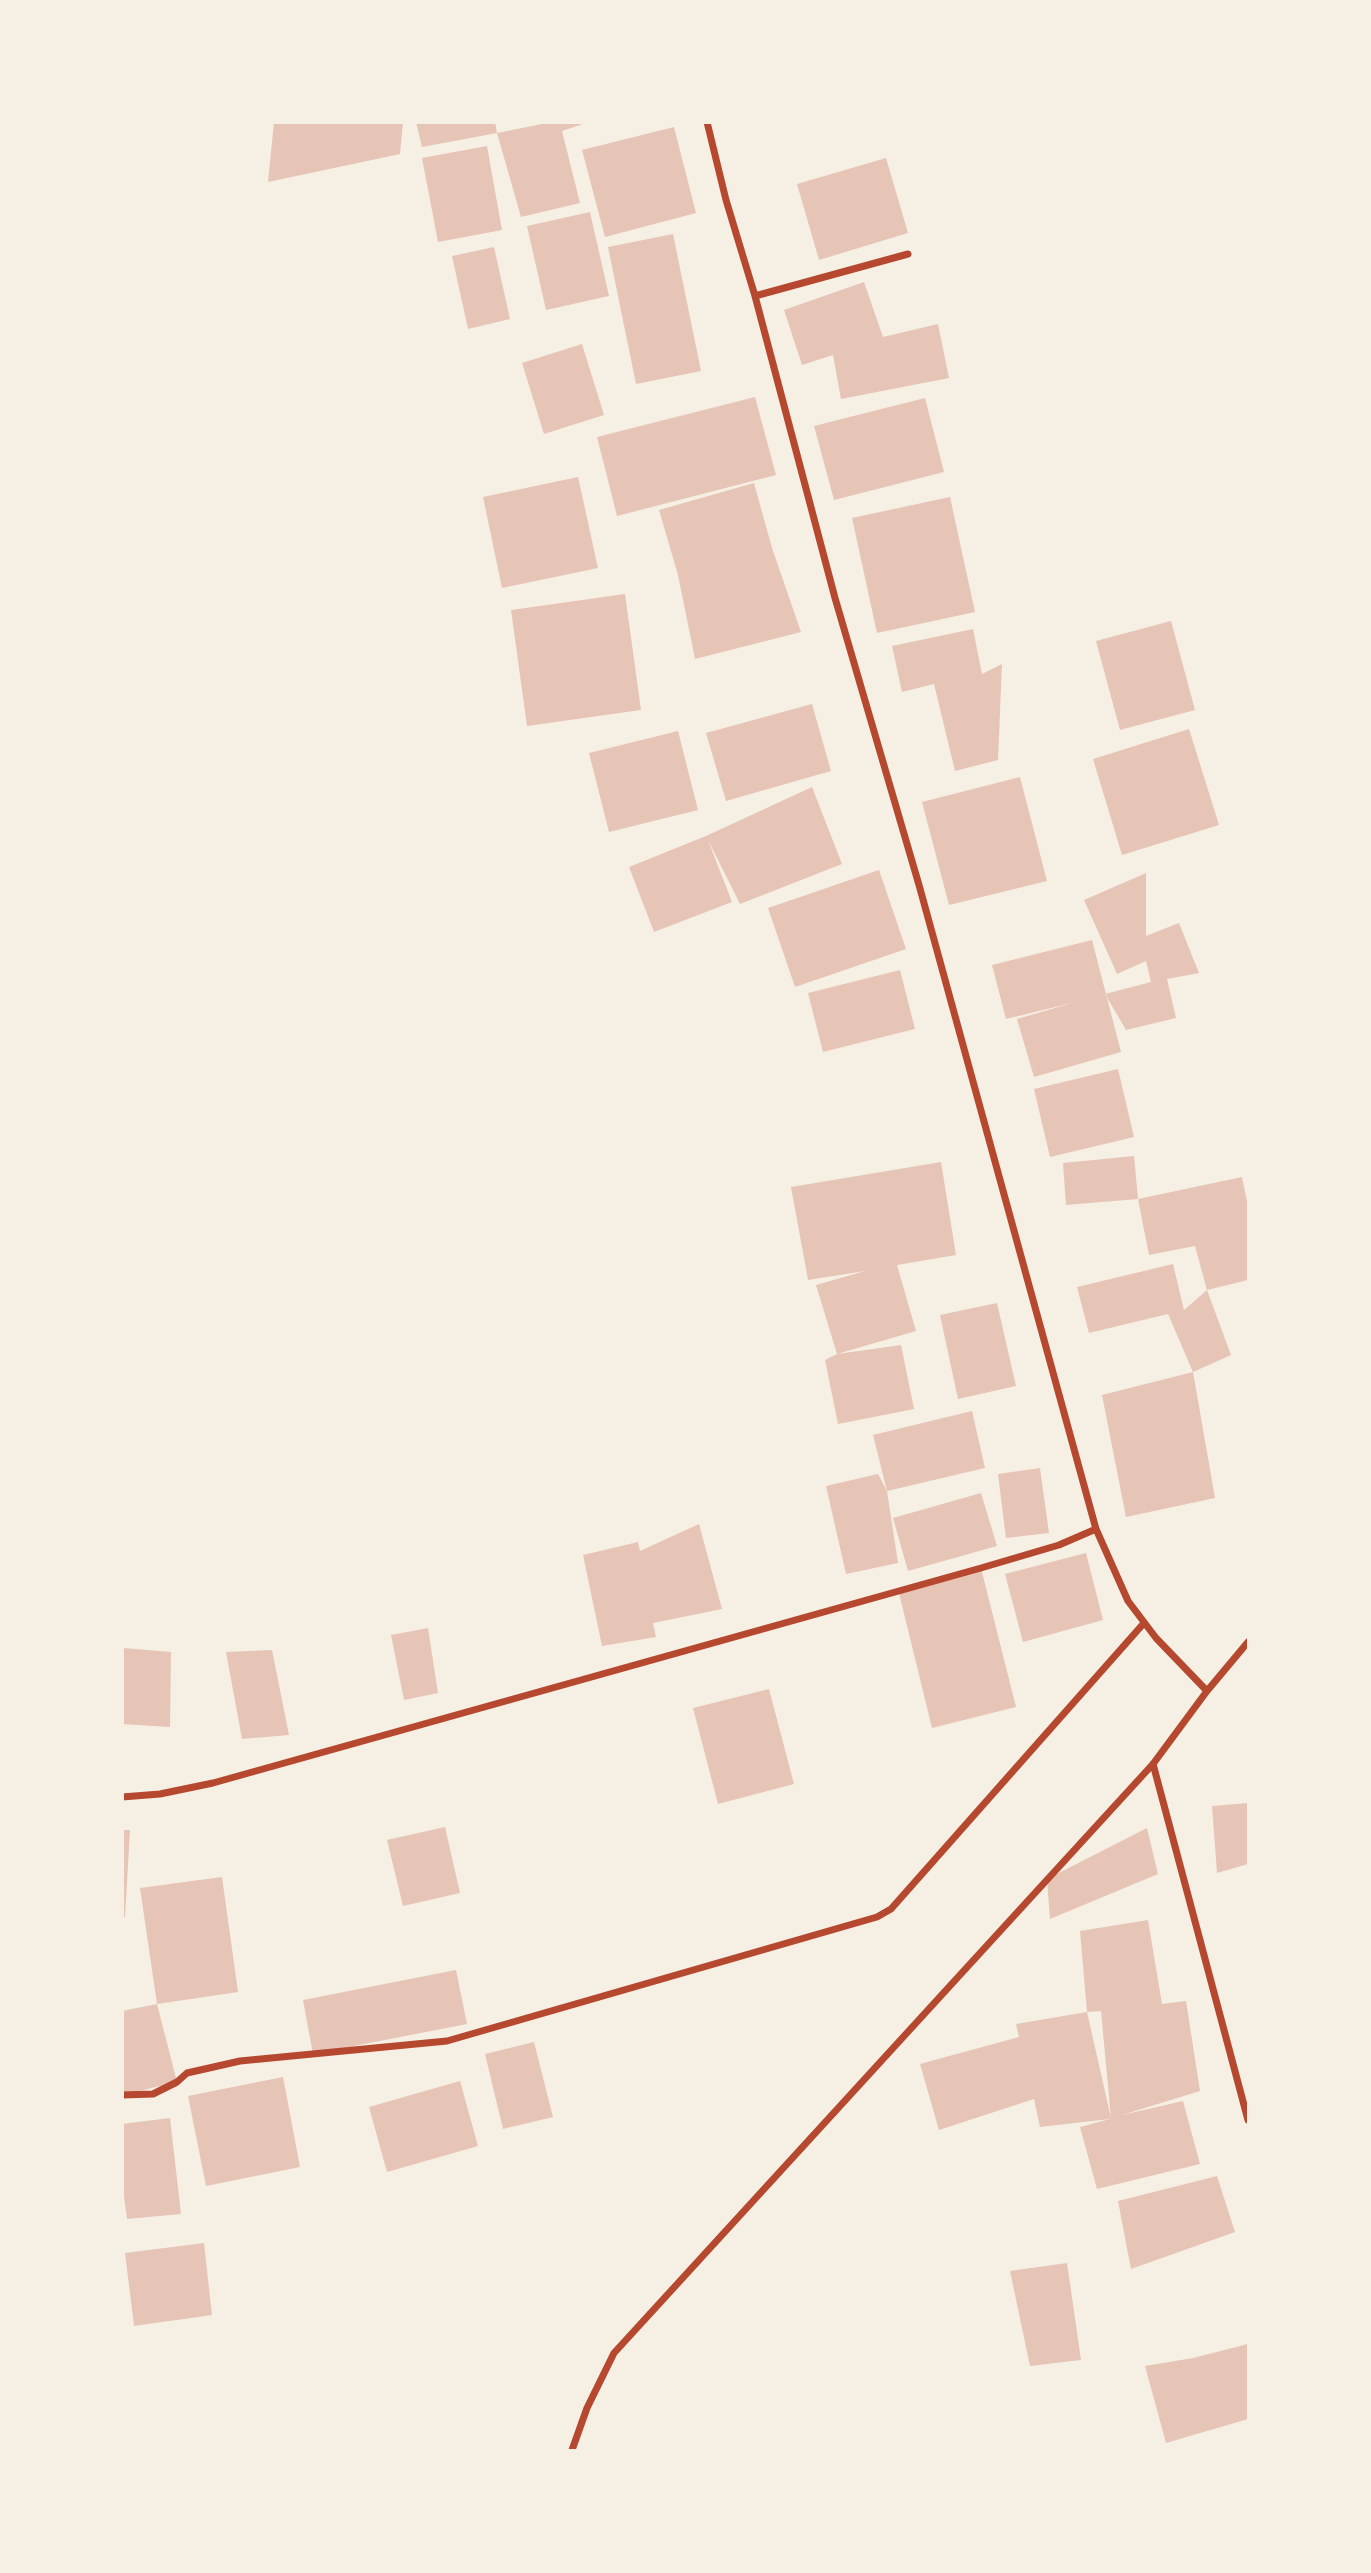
<!DOCTYPE html>
<html>
<head>
<meta charset="utf-8">
<style>
	body { margin:0 }
	#map { position:relative; width:1371px; height:2573px; overflow:hidden; background:#f6efe4; font-family:Jost,sans-serif }
	canvas { display:block }
	.frame { position:absolute; inset:0; border:124px solid #f6efe4; pointer-events:none }
</style>
</head>
<body>
<div id="map">
<canvas width="1371" height="2573"></canvas>
<div class="frame"></div>
</div>
<script>
const ctx = document.querySelector('canvas').getContext('2d');
ctx.lineJoin = 'round';
function fillPath(path, color) { ctx.fillStyle = color; ctx.fill(path, 'evenodd'); }
const poly = rows => new Path2D(rows.map(r => 'M' + r).join(''));
function strokePath(path, color, width, dash) { ctx.strokeStyle = color; ctx.lineWidth = width; ctx.lineCap = dash ? 'butt' : 'round'; ctx.setLineDash(dash || []); ctx.stroke(path); }
fillPath(poly([
	[274,122,403,122,400,154,268,182],
	[416,122,495,122,497,133,422,147],
	[552,122,589,122,562,131,580,203,521,217,497,133],
	[674,127,696,213,605,237,582,150],
	[487,146,502,230,438,242,422,158],
	[886,158,908,233,819,260,797,184],
	[590,212,609,296,546,310,527,226],
	[673,234,701,371,636,384,608,247],
	[494,247,510,319,468,329,452,256],
	[864,282,883,337,938,324,949,378,841,399,833,355,802,365,784,310],
	[582,344,604,415,544,434,522,363],
	[755,397,776,475,617,516,597,437],
	[925,398,944,472,834,500,814,426],
	[578,477,598,568,502,588,483,497],
	[754,483,772,548,801,632,695,659,678,575,659,510],
	[950,497,975,612,877,633,852,518],
	[625,594,641,710,527,726,511,610],
	[1171,621,1195,710,1120,730,1096,641],
	[973,629,982,674,1002,664,998,760,955,771,934,684,902,692,892,646],
	[812,704,831,771,726,801,706,733],
	[1189,729,1219,825,1122,855,1093,759],
	[678,731,698,810,609,832,589,753],
	[1020,777,1047,881,949,905,922,802],
	[812,787,842,864,740,904,708,840,732,902,654,932,629,867,706,836],
	[879,870,906,949,795,987,768,908],
	[1146,873,1146,936,1179,923,1199,973,1167,979,1176,1018,1126,1030,1105,994,1151,982,1146,961,1117,974,1084,900],
	[1092,940,1121,1052,1034,1077,1017,1019,1072,1003,1006,1019,992,965],
	[900,970,915,1029,823,1052,808,993],
	[1118,1069,1134,1137,1050,1157,1034,1089],
	[1134,1156,1138,1199,1066,1205,1063,1163],
	[941,1162,956,1255,897,1265,916,1331,837,1354,816,1285,865,1271,808,1280,791,1187],
	[1242,1177,1248,1206,1248,1280,1207,1290,1195,1246,1149,1255,1138,1199],
	[1173,1264,1184,1310,1207,1290,1231,1355,1193,1372,1168,1314,1089,1333,1077,1287],
	[997,1303,1016,1386,958,1399,940,1315],
	[901,1345,914,1409,838,1424,825,1360,837,1354],
	[1193,1372,1215,1498,1126,1517,1102,1395],
	[972,1411,985,1468,887,1491,873,1435],
	[1040,1468,1049,1533,1006,1538,998,1474],
	[878,1474,887,1491,898,1563,846,1574,826,1486],
	[981,1493,997,1546,908,1571,893,1518],
	[699,1524,722,1609,653,1623,656,1637,602,1646,583,1555,638,1542,640,1551],
	[1086,1553,1103,1620,1023,1642,1005,1574],
	[981,1568,1016,1707,932,1728,898,1589],
	[428,1628,438,1693,404,1700,391,1635],
	[123,1648,171,1652,170,1727,122,1724],
	[272,1650,289,1735,242,1739,226,1652],
	[769,1689,794,1784,718,1804,693,1708],
	[1248,1803,1248,1864,1217,1873,1212,1806],
	[445,1827,460,1893,403,1906,387,1840],
	[1147,1828,1158,1874,1050,1919,1047,1879],
	[122,1830,130,1830,125,1917,122,1917],
	[222,1877,238,1992,157,2004,140,1888],
	[1148,1920,1162,2004,1186,2001,1200,2091,1122,2115,1183,2101,1200,2164,1097,2189,1080,2127,1110,2119,1040,2127,1034,2099,939,2130,920,2064,1019,2037,1016,2024,1087,2012,1111,2118,1101,2011,1087,2012,1080,1931],
	[456,1970,467,2024,313,2054,303,2000],
	[157,2004,177,2082,122,2095,122,2011],
	[534,2042,553,2117,503,2129,485,2054],
	[283,2077,300,2167,206,2186,188,2096],
	[460,2081,478,2146,387,2172,369,2107],
	[170,2118,181,2214,127,2219,122,2182,122,2124],
	[1217,2176,1235,2232,1131,2269,1118,2201],
	[204,2243,212,2315,134,2326,125,2253],
	[1067,2263,1081,2360,1030,2366,1010,2271],
	[1248,2344,1248,2419,1166,2443,1145,2366,1193,2358]
]), '#e6c5b7');
strokePath(poly([
	[707,122,726,200,755,296,835,598,919,885,1096,1529,1128,1601,1156,1638,1207,1691],
	[755,296,908,254],
	[1153,1764,1248,2120],
	[122,1797,160,1794,213,1783,981,1568,1059,1545,1096,1529],
	[122,2095,153,2094,177,2082,187,2073,240,2061,447,2041,877,1917,891,1909,1144,1623],
	[572,2450,587,2408,614,2353,1153,1764,1207,1691,1248,1642]
]), '#b5482f', 7);
</script>
</body>
</html>
